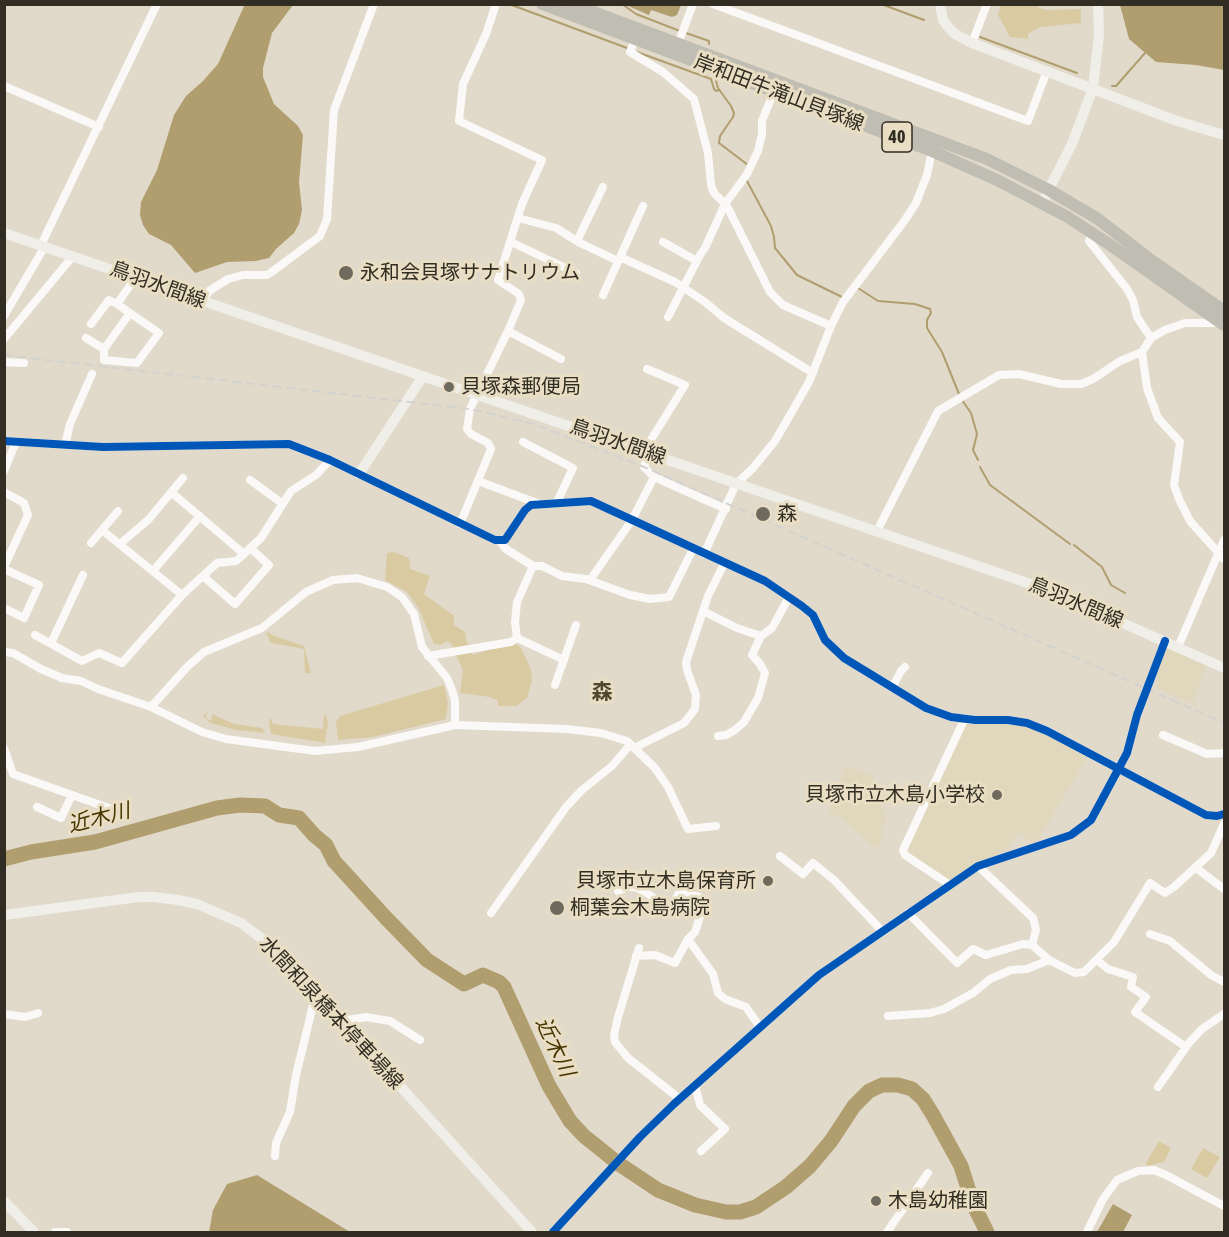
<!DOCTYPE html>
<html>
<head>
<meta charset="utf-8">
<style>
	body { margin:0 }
	#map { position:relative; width:1229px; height:1237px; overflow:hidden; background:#e1dacb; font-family:"Asap Condensed",sans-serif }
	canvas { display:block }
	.frame { position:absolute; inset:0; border:6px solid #312d23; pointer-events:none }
</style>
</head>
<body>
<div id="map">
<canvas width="1229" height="1237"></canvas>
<div class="frame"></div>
</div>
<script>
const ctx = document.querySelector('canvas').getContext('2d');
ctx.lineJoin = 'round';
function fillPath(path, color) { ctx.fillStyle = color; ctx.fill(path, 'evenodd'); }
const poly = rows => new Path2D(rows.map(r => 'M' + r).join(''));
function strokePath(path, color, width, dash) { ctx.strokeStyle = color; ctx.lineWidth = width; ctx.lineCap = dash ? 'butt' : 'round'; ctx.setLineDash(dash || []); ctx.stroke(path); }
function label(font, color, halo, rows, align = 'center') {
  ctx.font = font + ' "Asap Condensed","Noto Sans JP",sans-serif'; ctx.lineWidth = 6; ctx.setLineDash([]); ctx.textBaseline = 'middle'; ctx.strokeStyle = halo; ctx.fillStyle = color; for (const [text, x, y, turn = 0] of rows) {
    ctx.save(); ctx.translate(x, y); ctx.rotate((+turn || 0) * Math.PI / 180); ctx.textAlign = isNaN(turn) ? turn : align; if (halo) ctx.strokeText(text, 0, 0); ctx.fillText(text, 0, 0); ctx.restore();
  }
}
fillPath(poly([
	[1169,647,1207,665,1192,703,1158,689,1156,672,1164,649],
	[965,718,1008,720,1047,731,1087,758,1041,835,1033,844,1018,833,1008,848,998,854,980,862,948,881,907,852],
	[845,766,874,776,871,788,875,792,886,817,879,844,875,848,844,820,828,812]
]), '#e1d7bd');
fillPath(poly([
	[1001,4,1038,5,1039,8,1047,10,1081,9,1081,23,1040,27,1028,34,1028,39,1010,37,998,15],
	[394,552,409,558,410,569,430,576,424,594,454,616,454,625,465,632,466,640,473,655,512,641,521,648,531,670,532,680,527,698,516,706,498,706,498,701,490,697,460,693,463,671,452,645,447,641,441,645,434,644,418,607,407,592,385,580,387,553],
	[267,632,274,636,304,646,311,673,305,673,304,649,271,643,266,633],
	[444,685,448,703,446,719,373,737,338,740,336,721,340,716],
	[318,709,324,714,326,716,328,723,325,743,271,734,269,721,271,718,273,724,323,729,324,714],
	[207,712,206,718,211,721,212,714,234,724,262,728,265,733,237,730,210,723,203,716],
	[1159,1141,1171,1148,1164,1162,1147,1166,1146,1163],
	[1203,1148,1220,1157,1207,1178,1191,1169]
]), '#d9caa2');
fillPath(poly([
	[245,4,293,5,272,33,263,68,263,77,274,104,298,126,303,135,299,182,302,210,299,224,294,233,276,249,269,258,256,261,227,262,195,273,171,245,149,234,143,225,140,215,141,202,157,170,174,115,186,96,202,82,218,64],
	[626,5,681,5,677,15,672,17,651,10,649,15],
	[1120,5,1224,5,1224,70,1196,65,1156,62,1129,39],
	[257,1175,350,1232,209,1232,213,1210,227,1184],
	[1113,1204,1132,1215,1123,1232,1097,1232]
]), '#b19e6e');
strokePath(poly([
	[509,4,627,48],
	[622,4,636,14,680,31],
	[881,4,924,20],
	[686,33,709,41,709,44],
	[980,37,1077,73],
	[637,52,711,79,714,89,716,91,719,90],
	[716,81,718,88,731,106,734,113,733,117,720,136,719,143,748,165],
	[1112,86,1116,86,1145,53],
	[747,181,771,226,774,237,775,248,797,275,842,297],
	[858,288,878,301,915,304,930,309,931,313,927,320,927,328,942,352,959,394],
	[962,400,971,413,977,434,973,450,978,460],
	[980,467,990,485,1070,544],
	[1074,545,1102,567,1111,585,1125,593]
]), '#b19e6e', 2);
strokePath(poly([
	[4,859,31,852,95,842,217,808,240,805,265,806,279,815,299,818,314,835,326,845,334,861,386,918,427,960,464,984,483,975,499,982,504,987,549,1086,570,1121,584,1136,619,1164,658,1190,695,1205,726,1212,740,1212,756,1207,786,1187,810,1166,831,1141,854,1106,869,1091,882,1085,898,1085,912,1089,923,1099,933,1115,961,1166,973,1204,987,1232]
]), '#b19e6e', 15);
strokePath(poly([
	[713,4,1028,121,1047,71],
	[635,39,630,52,663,72,694,99,708,153,711,185,714,193,727,206,770,292,783,305,831,326],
	[972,43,987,4],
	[678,44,693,4],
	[4,86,99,127],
	[518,218,556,228,580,243,618,261],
	[1091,233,1089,241,1127,289,1133,300,1137,317,1151,338],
	[577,241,603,187],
	[511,242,576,273],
	[663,242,697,261],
	[41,245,157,4],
	[620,257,675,282,705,302,724,318,813,373],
	[603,295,643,206],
	[202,301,209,291,228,279,243,275,267,275,273,271,320,236,327,219,334,110,374,4],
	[117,304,136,277],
	[4,316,45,246],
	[668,317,700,255,705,248,725,204,747,174,758,151,762,134,762,121,774,91],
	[91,324,109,300,117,304,159,333,137,363,104,360,104,349,130,313],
	[508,331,561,359],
	[86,338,104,349],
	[4,339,73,256],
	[1142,352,1147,388,1158,418,1180,442,1174,485,1179,499,1190,521,1224,559],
	[4,362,24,363],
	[4,441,103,447,289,444,330,460,495,540,505,540,525,510,531,505,591,501,765,581,802,606,813,615,825,640,844,658,926,708,951,717,975,720,1008,720,1027,723,1047,731,1206,815,1217,816,1224,814],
	[523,442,573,468,557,502],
	[65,445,70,424,92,374],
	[644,451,685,385,647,369],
	[648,453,644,467,654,477,726,509],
	[4,471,16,442],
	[250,480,283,504],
	[478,481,537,503],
	[4,492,24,503,28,515,4,567],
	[171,492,244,554],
	[460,524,491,449,488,443,471,434,467,429,470,409,508,331,521,300,519,294,498,280,522,204,542,160,459,121,463,84,486,34,496,4],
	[102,530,182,595],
	[877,531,938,411,999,375,1019,374,1061,384,1081,384,1093,379,1120,361,1142,352,1151,338,1165,330,1185,323,1219,323],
	[500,541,506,549,533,566,542,566,562,576,586,579,630,595,650,599,669,597,693,549],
	[91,543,118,511],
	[120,544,149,519,183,478],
	[704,554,736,484,753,468,775,441,809,382,831,326,843,302,905,220,916,203,927,175,933,146],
	[533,566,517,602,515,622,517,638,564,660],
	[4,569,39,585,24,618,4,608],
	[153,571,200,516],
	[203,576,235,604,269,565,250,548],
	[590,580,632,520,654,477],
	[703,611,737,628,761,636,772,628,789,597],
	[35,635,82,661,99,653,122,663,182,595,217,563,236,561,244,554,261,538,291,491,316,475,330,460],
	[51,643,83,575],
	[1178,647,1224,540],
	[4,652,13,653,41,669,62,678,81,681,98,689,151,707,202,732,226,739,315,751,358,747,455,725,566,729,601,733,627,741,655,768,668,787,688,829,716,826],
	[428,656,511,642,517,638],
	[555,685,576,625],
	[892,688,901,671,905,667],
	[151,707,187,667,204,652,262,628,306,592,317,587,333,580,357,578,387,587,402,597,414,614,422,647,447,678,452,690,455,700,455,725],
	[1163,735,1207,754,1224,753],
	[718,736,726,735,735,730,744,722,758,698,765,673,760,664,752,655,761,636],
	[4,748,13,774,120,812],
	[634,748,684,723,695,709,696,695,687,670,686,662,708,596,724,564],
	[37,807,61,818,72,795],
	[780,856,803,874,813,863,834,880,882,931],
	[978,866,1033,918,1036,930,1032,945],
	[1196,868,1224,889],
	[950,885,905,855,903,850,965,718],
	[618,891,628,887,634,887,642,890,662,903,668,904,674,901,679,893,683,892,702,898,704,904,695,932,688,939,675,963,655,955,636,956],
	[491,913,566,807,582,790,612,766,630,745],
	[908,913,957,963,973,949,986,955,1023,944,1032,945,1049,960,1075,973,1084,972,1114,942,1150,883,1165,893,1174,887,1211,853,1224,824],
	[1150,934,1170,941,1211,975,1224,982],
	[688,939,713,974,718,993,725,999,746,1007,760,1027],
	[639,948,618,1017,614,1035,615,1042,628,1058,680,1099],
	[1097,960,1108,969,1133,977,1131,987,1146,997,1135,1012,1186,1047],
	[4,1014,25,1017,38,1013],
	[888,1016,930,1013,944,1009,973,993,990,979,1011,970,1027,969,1049,960],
	[341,1021,366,1017,390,1021,420,1040],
	[695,1085,700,1105,725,1129,701,1151],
	[1158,1087,1189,1043,1202,1029,1224,1014],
	[275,1156,276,1143,290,1112,296,1075,316,993],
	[55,1232,67,1232],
	[553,1232,640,1137,674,1104,819,975,978,866,1071,835,1091,820,1127,753,1137,715,1165,641],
	[887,1232,928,1173],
	[1087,1232,1103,1199,1117,1180,1138,1171,1154,1170,1166,1175,1224,1206]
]), '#faf9f7', 8);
strokePath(poly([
	[940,4,943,20,949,28,955,34,972,43,1177,121,1224,135],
	[1042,203,1072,144,1093,88,1099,35,1098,4],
	[4,233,1048,590,1224,668],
	[359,474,423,376],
	[4,915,139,897,154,897,178,900,197,904,241,923,277,950,532,1232],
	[4,1201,34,1232]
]), '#efeee8', 10);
strokePath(poly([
	[542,4,932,151,997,180,1066,216,1109,244,1224,325],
	[572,4,987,159,1049,190,1098,219,1151,260,1224,311]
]), '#c0bdb3', 12);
strokePath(poly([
	[4,355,470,409,534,424,644,467,1224,723]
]), '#d3d2ce', 2, [9, 4.5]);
strokePath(poly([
	[4,441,103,447,289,444,330,460,495,540,505,540,525,510,531,505,591,501,765,581,802,606,813,615,825,640,844,658,926,708,951,717,975,720,1008,720,1027,723,1047,731,1206,815,1217,816,1224,814],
	[553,1232,640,1137,674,1104,819,975,978,866,1071,835,1091,820,1127,753,1137,715,1165,641]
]), '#0057b8', 8);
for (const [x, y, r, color] of [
	[346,273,8,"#6f6a5e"],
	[449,387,6,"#6f6a5e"],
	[763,514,8,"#6f6a5e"],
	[997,795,6,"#6f6a5e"],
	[768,881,6,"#6f6a5e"],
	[557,908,8,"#6f6a5e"],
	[876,1201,6,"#6f6a5e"]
]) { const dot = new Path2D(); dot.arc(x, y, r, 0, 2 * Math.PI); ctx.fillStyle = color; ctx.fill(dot); strokePath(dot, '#e9dec3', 2); }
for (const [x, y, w] of [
	[897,137,30]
]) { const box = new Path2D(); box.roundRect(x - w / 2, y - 15, w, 30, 4.5); ctx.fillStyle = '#e9dec3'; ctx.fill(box); strokePath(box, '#312d23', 1.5); }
label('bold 18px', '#312d23', null, [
	["40",897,137]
]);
label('20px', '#312d23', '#e9dec3', [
	["岸和田牛滝山貝塚線",779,93,21],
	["鳥羽水間線",158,285,20],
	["鳥羽水間線",618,442,19],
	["鳥羽水間線",1076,603,23],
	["水間和泉橋本停車場線",331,1013,47]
]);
label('20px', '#312d23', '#e9dec3', [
	["永和会貝塚サナトリウム",360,273],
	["貝塚森郵便局",461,387],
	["森",777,514],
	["貝塚市立木島小学校",985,795,"right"],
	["貝塚市立木島保育所",756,881,"right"],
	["桐葉会木島病院",570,908],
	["木島幼稚園",888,1201]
], 'left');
label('bold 21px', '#4f462f', '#e9dec3', [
	["森",602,692]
]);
label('italic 21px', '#473600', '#e9dec3', [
	["近木川",99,818,-14],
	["近木川",555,1047,65]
]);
</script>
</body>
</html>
